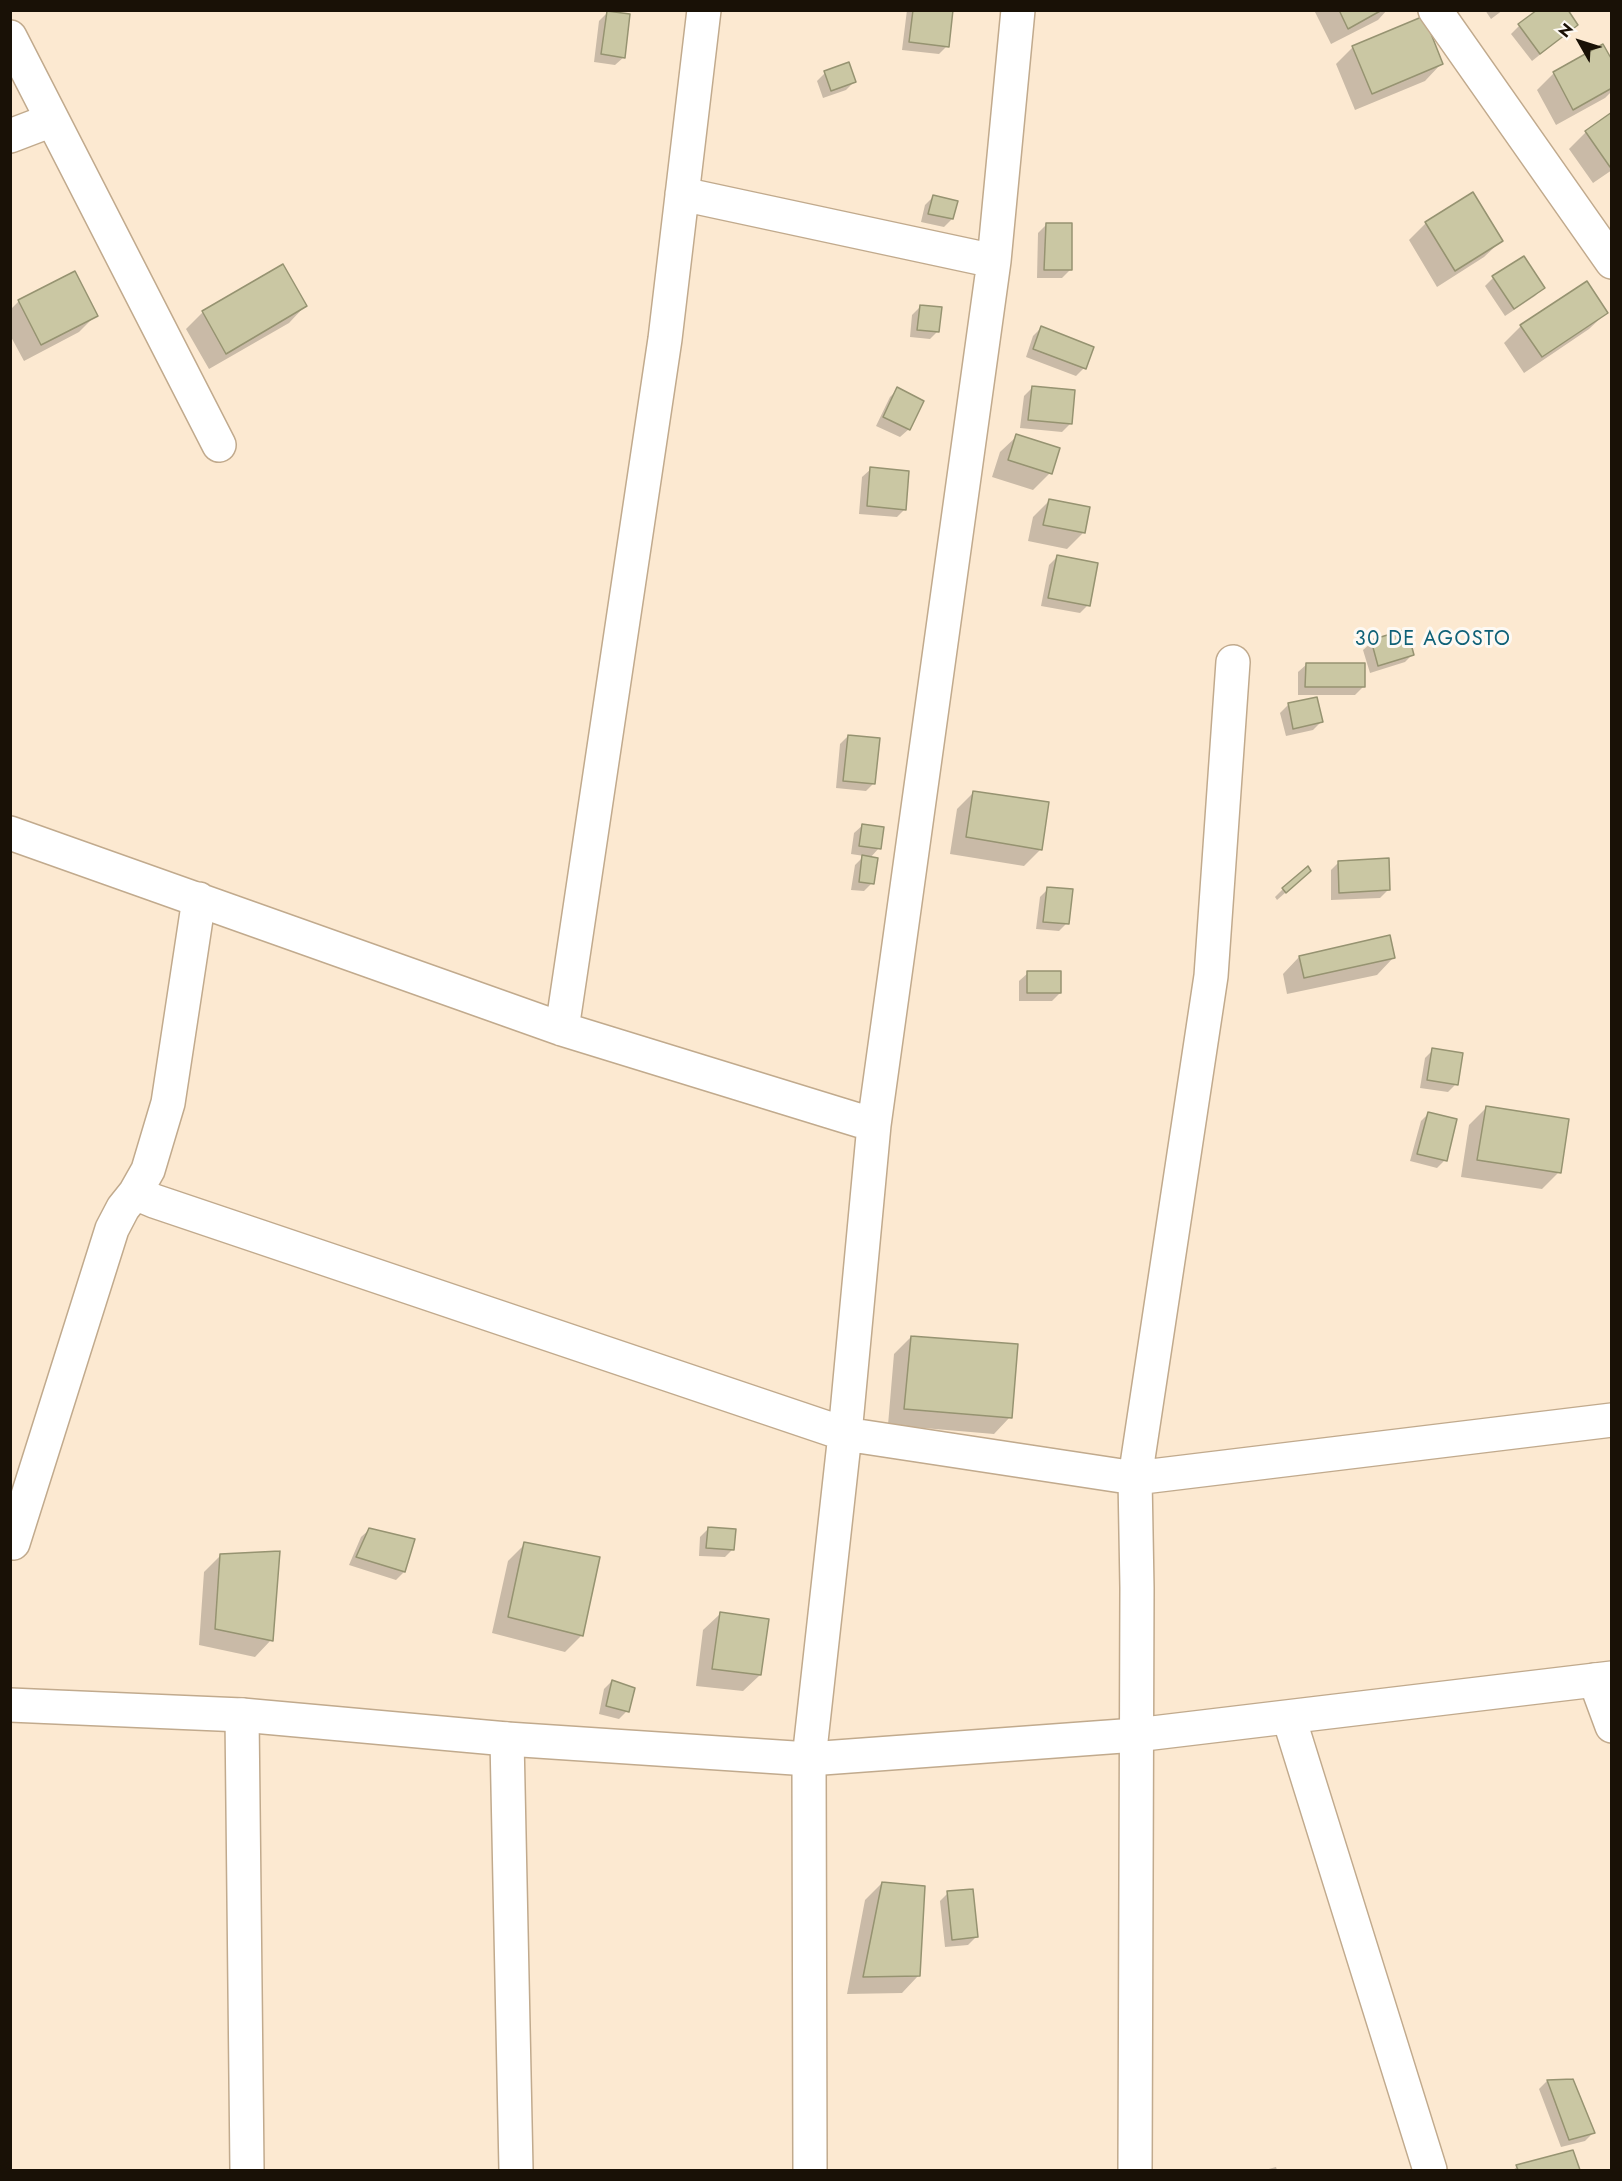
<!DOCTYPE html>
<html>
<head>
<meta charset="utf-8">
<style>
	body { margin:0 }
	#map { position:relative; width:1622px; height:2181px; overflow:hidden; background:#fce9d1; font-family:Jost,sans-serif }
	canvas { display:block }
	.frame { position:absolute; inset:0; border:12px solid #191106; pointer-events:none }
	.north { position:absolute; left:1550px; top:12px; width:60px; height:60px; -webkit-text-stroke:4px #fdf9f3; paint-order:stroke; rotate:309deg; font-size:16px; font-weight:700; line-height:24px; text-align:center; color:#191106 }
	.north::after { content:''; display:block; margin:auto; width:21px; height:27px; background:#191106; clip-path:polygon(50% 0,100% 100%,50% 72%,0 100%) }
</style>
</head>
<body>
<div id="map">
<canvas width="1622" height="2181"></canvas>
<div class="frame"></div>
<div class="north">N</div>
</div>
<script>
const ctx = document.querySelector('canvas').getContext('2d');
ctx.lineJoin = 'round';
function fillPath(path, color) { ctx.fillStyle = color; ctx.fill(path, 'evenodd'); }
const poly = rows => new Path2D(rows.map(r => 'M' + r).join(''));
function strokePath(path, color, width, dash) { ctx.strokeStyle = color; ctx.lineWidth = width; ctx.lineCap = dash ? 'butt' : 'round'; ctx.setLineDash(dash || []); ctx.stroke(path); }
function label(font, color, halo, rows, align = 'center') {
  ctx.font = font + ' Jost,sans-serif'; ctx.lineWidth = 6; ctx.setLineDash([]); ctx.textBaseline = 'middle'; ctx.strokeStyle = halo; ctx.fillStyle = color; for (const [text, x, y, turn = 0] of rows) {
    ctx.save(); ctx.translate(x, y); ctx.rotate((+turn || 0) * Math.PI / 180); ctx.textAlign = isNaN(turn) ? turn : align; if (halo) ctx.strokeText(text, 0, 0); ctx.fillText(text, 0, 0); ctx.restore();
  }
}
fillPath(poly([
	[907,10,951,10,947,46,939,54,902,50],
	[1314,10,1387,10,1378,20,1331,44],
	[1485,10,1503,10,1491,19],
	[607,13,624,57,615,65,594,62,599,21],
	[1577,25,1532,61,1511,34,1519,26],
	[1353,47,1441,64,1425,81,1355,110,1336,64],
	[1612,63,1612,91,1605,98,1556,125,1537,90,1554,73],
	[825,73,854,82,846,90,823,98,817,81],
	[1612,114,1612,170,1593,183,1569,149,1586,132],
	[933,197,952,219,944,227,921,222,925,205],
	[1426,223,1501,241,1484,257,1437,287,1409,240],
	[1046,225,1070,270,1062,278,1037,278,1038,233],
	[283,266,305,306,289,323,209,369,186,329,203,312],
	[1493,278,1543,288,1535,296,1505,316,1485,286],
	[19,301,96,315,79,332,24,361,10,335,10,310],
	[920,307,938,331,930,339,910,337,912,315],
	[1606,313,1589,329,1524,373,1504,343,1521,326],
	[1041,328,1084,368,1076,376,1026,357,1033,336],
	[1032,388,1070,424,1062,432,1020,428,1024,396],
	[898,389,909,429,900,437,876,426,890,397],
	[1017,436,1058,449,1050,473,1033,490,992,477,1000,452],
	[871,469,905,509,897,517,859,514,862,477],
	[1049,501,1084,532,1067,549,1028,541,1033,517],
	[1057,557,1088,605,1080,613,1041,606,1049,565],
	[1372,642,1413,654,1405,662,1370,673,1363,650],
	[1307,664,1363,687,1355,695,1298,695,1298,672],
	[1288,705,1321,722,1313,730,1286,736,1280,713],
	[848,736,874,783,866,791,836,788,840,744],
	[974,792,1041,849,1024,866,950,854,957,809],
	[863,825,879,848,870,858,872,883,864,891,851,890,855,865,864,856,851,854,854,833],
	[1339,862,1388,890,1380,898,1331,900,1331,870],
	[1301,879,1277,900,1275,897,1283,889],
	[1048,889,1067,923,1059,931,1036,929,1040,897],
	[1299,957,1393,958,1377,975,1287,994,1283,974],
	[1028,973,1060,993,1052,1001,1019,1001,1019,981],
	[1433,1050,1456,1084,1448,1092,1420,1088,1425,1058],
	[1486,1108,1559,1172,1542,1189,1461,1177,1469,1125],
	[1429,1113,1445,1160,1437,1168,1410,1161,1421,1121],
	[911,1337,1010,1417,994,1434,888,1425,894,1354],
	[370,1529,413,1540,404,1572,396,1580,349,1565,361,1537],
	[708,1529,733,1549,725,1557,699,1556,700,1537],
	[525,1544,582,1635,565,1652,492,1633,508,1561],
	[221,1555,271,1640,255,1657,199,1645,204,1572],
	[720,1614,760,1675,743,1691,696,1686,703,1630],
	[612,1681,627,1711,619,1719,599,1714,604,1689],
	[882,1883,918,1976,902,1993,847,1994,865,1900],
	[948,1893,976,1937,968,1945,945,1947,940,1901],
	[1547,2081,1572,2081,1593,2133,1585,2141,1561,2147,1539,2089],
	[1572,2151,1578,2170,1513,2170,1517,2167],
	[1276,2167,1277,2170,1265,2170]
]), '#0003');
const building = poly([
	[913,10,953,10,949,47,909,42,913,10],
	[1339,10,1382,10,1348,29,1339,10],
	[1537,10,1568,10,1578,25,1540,54,1518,24,1537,10],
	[607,11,630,14,625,58,601,54,607,11],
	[1424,16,1443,64,1372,94,1352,46,1424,16],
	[1603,44,1612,60,1612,88,1573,110,1553,72,1603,44],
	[849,62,856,82,831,91,824,71,849,62],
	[1612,112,1612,166,1610,167,1585,131,1612,112],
	[1473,192,1503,241,1455,271,1425,222,1473,192],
	[933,195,958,201,953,219,928,214,933,195],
	[1046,223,1072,223,1072,270,1044,270,1046,223],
	[1524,256,1545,288,1514,309,1492,276,1524,256],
	[283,264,307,306,226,354,202,311,283,264],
	[75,271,98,316,41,345,18,300,75,271],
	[1587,281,1608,313,1542,357,1520,325,1587,281],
	[920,305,942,307,939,332,917,330,920,305],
	[1041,326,1094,347,1086,369,1033,349,1041,326],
	[1032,386,1075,390,1072,424,1028,420,1032,386],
	[897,387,924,401,910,430,883,417,897,387],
	[1016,434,1060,448,1052,474,1008,460,1016,434],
	[870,467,909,471,906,510,867,506,870,467],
	[1049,499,1090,507,1085,533,1043,525,1049,499],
	[1057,555,1098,563,1090,606,1048,598,1057,555],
	[1407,629,1414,655,1378,666,1371,640,1407,629],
	[1306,663,1365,663,1365,687,1305,687,1306,663],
	[1317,697,1323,722,1293,729,1288,703,1317,697],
	[848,735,880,738,875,784,843,781,848,735],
	[973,791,1049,802,1042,850,966,837,973,791],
	[862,824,884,827,881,849,859,846,862,824],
	[862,855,878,858,874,884,859,882,862,855],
	[1389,858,1390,890,1339,893,1338,861,1389,858],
	[1308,866,1311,871,1286,893,1282,888,1308,866],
	[1047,887,1073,889,1069,924,1043,922,1047,887],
	[1390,935,1395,958,1304,978,1299,956,1390,935],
	[1027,971,1061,971,1061,993,1027,993,1027,971],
	[1432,1048,1463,1053,1458,1085,1427,1080,1432,1048],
	[1486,1106,1569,1119,1561,1173,1477,1160,1486,1106],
	[1428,1112,1457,1119,1447,1161,1417,1154,1428,1112],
	[911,1336,1018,1344,1012,1418,904,1409,911,1336],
	[708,1527,736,1529,734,1550,706,1548,708,1527],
	[369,1528,415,1539,405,1572,356,1557,369,1528],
	[524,1542,600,1557,583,1636,508,1617,524,1542],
	[280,1551,273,1641,215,1629,220,1554,280,1551],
	[720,1612,769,1619,761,1675,712,1669,720,1612],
	[612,1680,635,1688,629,1712,606,1706,612,1680],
	[882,1882,925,1886,920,1976,863,1977,882,1882],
	[973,1889,978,1937,952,1940,947,1891,973,1889],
	[1573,2079,1595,2133,1569,2140,1547,2080,1573,2079],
	[1573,2150,1580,2170,1518,2170,1516,2165,1573,2150]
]);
fillPath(building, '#cac7a3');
strokePath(building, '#969371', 1.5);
const street = poly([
	[1435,10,1612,262],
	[10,37,219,445],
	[10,136,52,120],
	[682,194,994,261],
	[10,833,562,1029,874,1125],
	[199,899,168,1103,148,1170,135,1193,154,1201,845,1434,1135,1478,1612,1420],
	[562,1029,665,339,704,10],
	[13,1543,112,1229,123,1208,135,1193],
	[1595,1680,1612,1726],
	[242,1715,247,2170],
	[1289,1718,1430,2170],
	[507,1739,516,2170],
	[810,2170,809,1759,845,1434,874,1125,994,261,1018,10],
	[1135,2170,1137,1588,1135,1478,1211,976,1233,662]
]);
const secondary = poly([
	[10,1705,242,1715,507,1739,809,1759,1136,1735,1612,1678]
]);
strokePath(street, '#c1aa8d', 36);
strokePath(secondary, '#c1aa8d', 36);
strokePath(street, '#fff', 33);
strokePath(secondary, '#fff', 33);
ctx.letterSpacing = '1.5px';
label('20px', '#0f6177', '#fdf9f3', [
	["30 DE AGOSTO",1433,640]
]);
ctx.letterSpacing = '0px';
</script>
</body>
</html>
